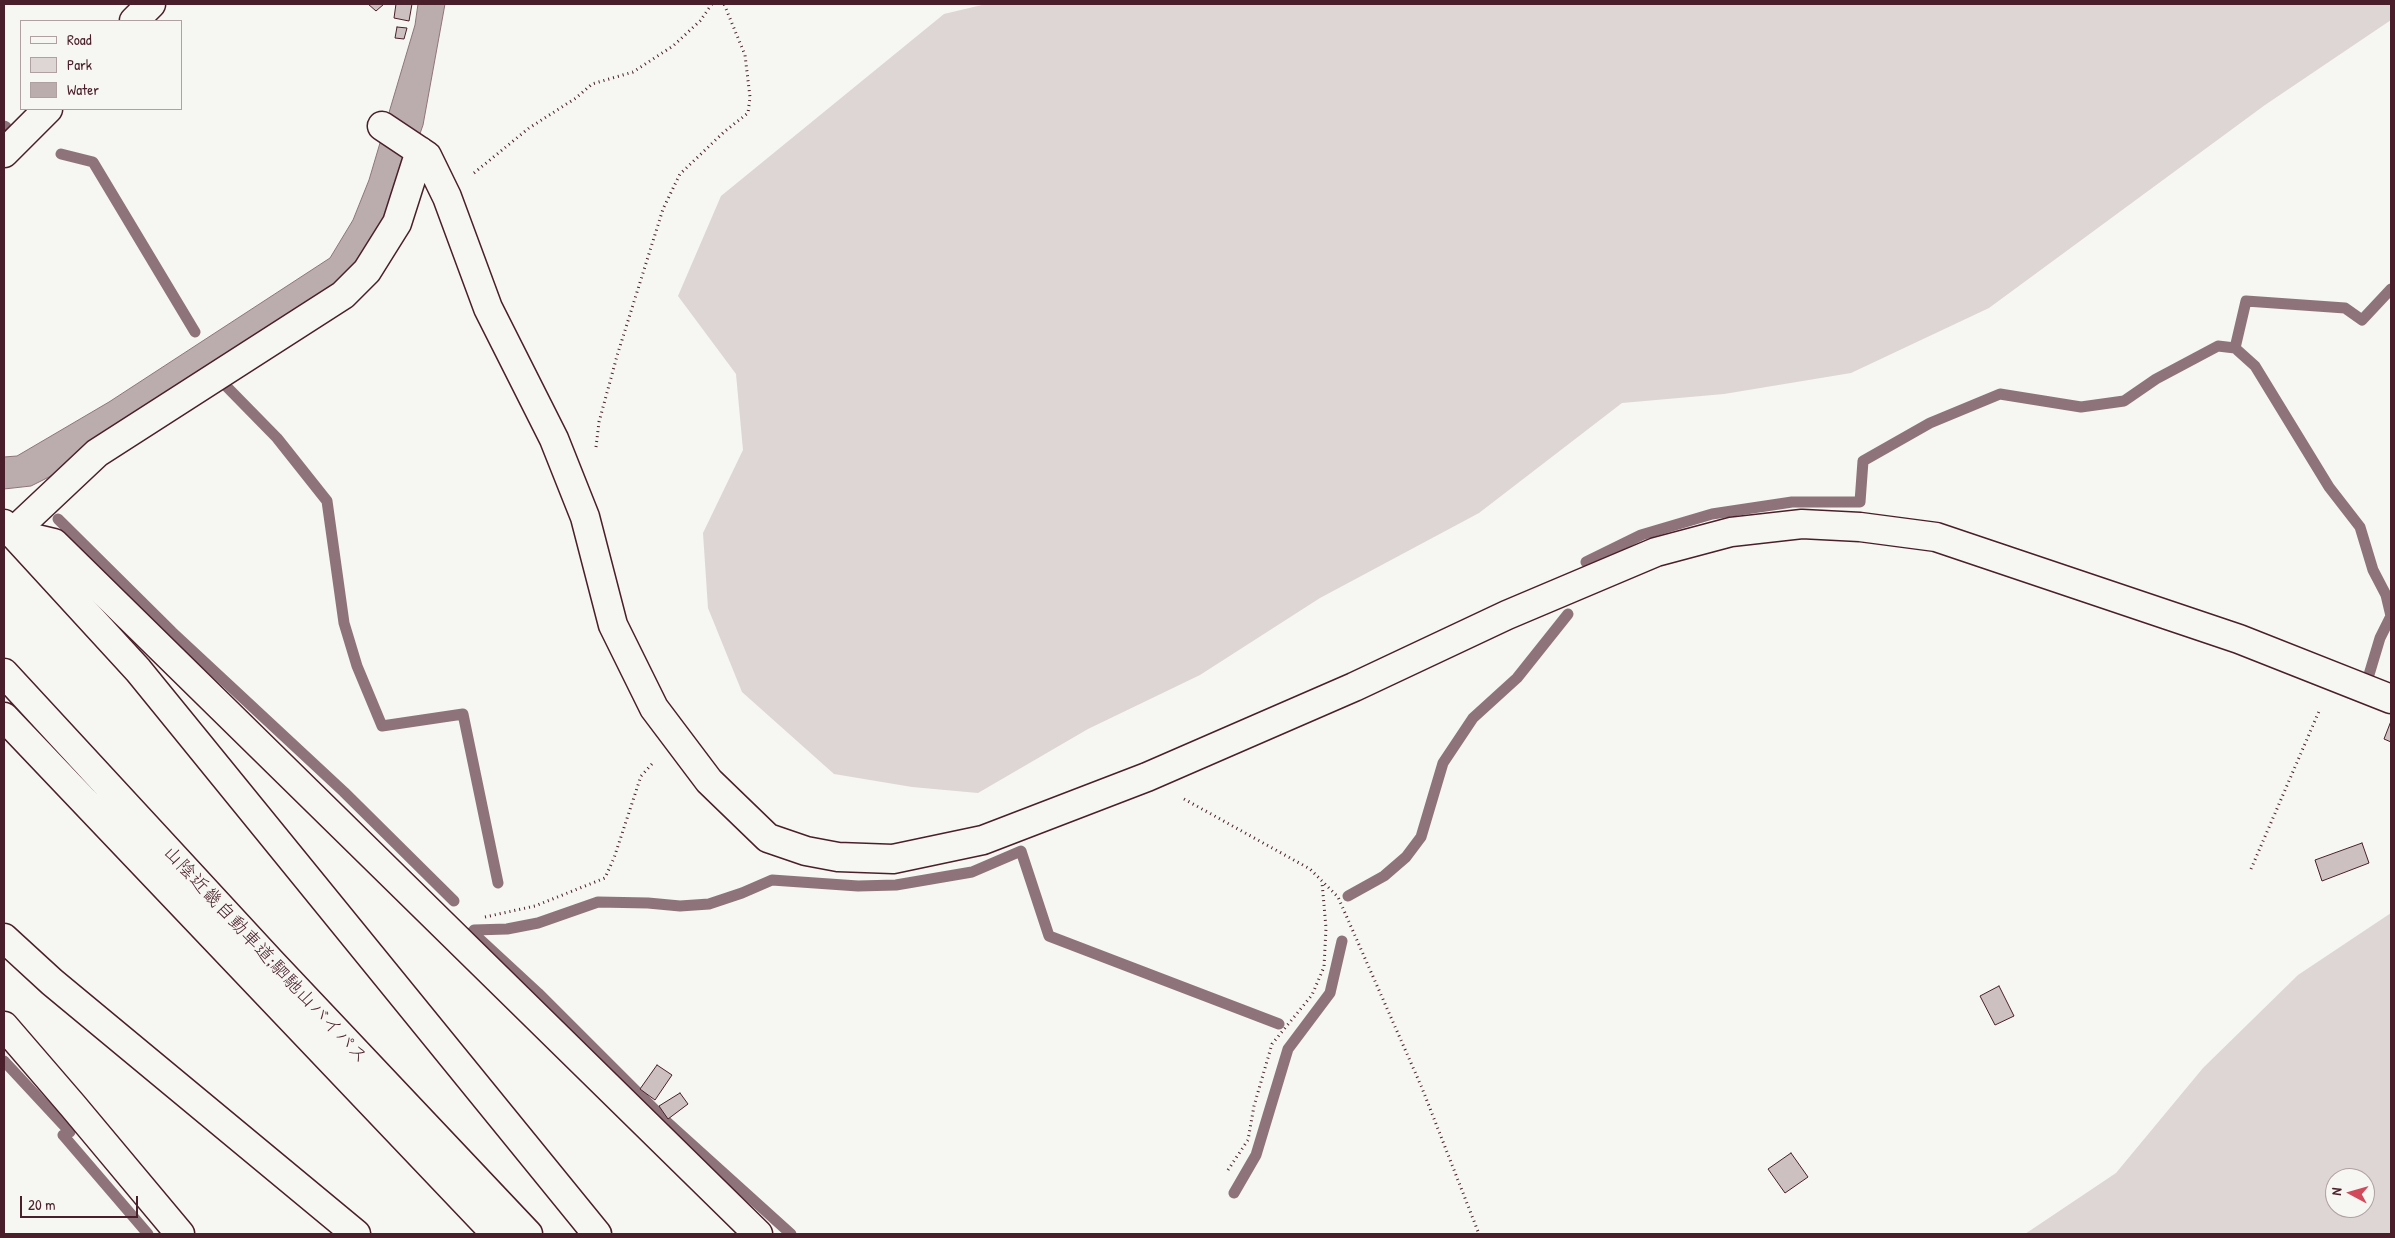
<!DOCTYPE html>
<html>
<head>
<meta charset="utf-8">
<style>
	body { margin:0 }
	#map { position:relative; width:2395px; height:1238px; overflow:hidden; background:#f6f6f2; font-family:"Patrick Hand",sans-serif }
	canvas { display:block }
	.frame { position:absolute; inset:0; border:5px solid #4a1f2b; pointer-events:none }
	.legend { position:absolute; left:20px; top:20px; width:162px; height:90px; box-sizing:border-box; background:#f6f6f2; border:1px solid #b1a0a2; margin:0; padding:6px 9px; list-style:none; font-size:15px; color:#4a1f2b }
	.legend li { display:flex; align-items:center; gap:10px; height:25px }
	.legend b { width:25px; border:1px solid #b1a0a2 }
	.north { position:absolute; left:2325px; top:1168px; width:50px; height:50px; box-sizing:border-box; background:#f6f6f2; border:1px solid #b1a0a2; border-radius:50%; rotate:276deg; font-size:14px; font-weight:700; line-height:20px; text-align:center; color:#4a1f2b }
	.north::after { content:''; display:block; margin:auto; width:18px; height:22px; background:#d1495b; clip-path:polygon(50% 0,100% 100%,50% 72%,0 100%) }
	.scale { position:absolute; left:20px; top:1196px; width:118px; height:22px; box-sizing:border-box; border:2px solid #4a1f2b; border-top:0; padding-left:6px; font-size:15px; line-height:18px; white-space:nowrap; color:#4a1f2b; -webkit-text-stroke:4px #f6f6f2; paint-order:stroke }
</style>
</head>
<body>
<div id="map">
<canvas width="2395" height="1238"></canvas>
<div class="frame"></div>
<ul class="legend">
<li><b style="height:6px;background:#f6f6f2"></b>Road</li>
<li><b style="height:14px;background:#ddd6d5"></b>Park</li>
<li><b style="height:14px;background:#bbadae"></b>Water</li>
</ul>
<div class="north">N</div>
<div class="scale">20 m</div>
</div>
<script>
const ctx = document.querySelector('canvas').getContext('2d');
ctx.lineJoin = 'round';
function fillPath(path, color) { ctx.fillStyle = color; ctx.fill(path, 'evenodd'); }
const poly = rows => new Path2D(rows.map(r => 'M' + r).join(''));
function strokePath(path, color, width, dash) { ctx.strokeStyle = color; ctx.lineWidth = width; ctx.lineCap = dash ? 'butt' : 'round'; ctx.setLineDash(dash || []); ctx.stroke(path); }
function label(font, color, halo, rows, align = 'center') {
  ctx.font = font + ' "Patrick Hand","Klee One",sans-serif'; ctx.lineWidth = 4.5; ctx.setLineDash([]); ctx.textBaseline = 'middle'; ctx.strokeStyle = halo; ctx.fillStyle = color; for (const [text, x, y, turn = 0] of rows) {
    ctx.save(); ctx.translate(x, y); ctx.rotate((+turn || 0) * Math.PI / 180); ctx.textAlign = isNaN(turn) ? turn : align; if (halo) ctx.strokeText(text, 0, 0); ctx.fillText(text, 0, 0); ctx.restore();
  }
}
fillPath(poly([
	[986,4,2391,4,2391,20,2265,105,1989,308,1851,373,1724,394,1622,403,1479,513,1320,598,1200,675,1088,729,978,793,912,787,834,774,742,692,708,608,703,533,743,450,736,374,678,296,721,196,944,14],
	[2391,913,2391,1234,2025,1234,2116,1173,2203,1068,2298,975],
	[2335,1178,2365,1178,2365,1208,2335,1208]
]), '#ddd6d5');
const water = poly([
	[418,4,445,4,423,125,405,176,363,266,49,477,31,486,4,489,4,457,17,456,109,402,330,258,353,220,369,180,415,25,418,4]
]);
fillPath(water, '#bbadae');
strokePath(water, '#8e747a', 1);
strokePath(poly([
	[4,126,6,127],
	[61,154,93,162,195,332],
	[2235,348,2246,301,2345,308,2362,320,2391,289],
	[226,386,277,438,327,501,344,623,357,666,382,726,463,714,498,883],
	[58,519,172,632,344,792,454,901],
	[1586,562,1641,535,1712,514,1792,502,1860,502,1863,461,1930,423,2000,394,2081,407,2124,401,2156,379,2218,346,2235,348,2255,366,2329,487,2360,527,2373,570,2386,595,2391,616,2380,638,2368,678],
	[1348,896,1384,876,1406,857,1421,837,1443,763,1473,718,1517,678,1568,614],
	[474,930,507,929,538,923,598,902,648,903,680,906,709,904,742,893,772,880,858,886,896,885,972,872,1021,851,1049,936,1279,1024],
	[472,932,538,993,667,1122,791,1234],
	[4,1061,70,1132,63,1135,148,1234],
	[1234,1193,1256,1155,1288,1049,1330,993,1342,941]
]), '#8e747a', 11);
const building = poly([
	[368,4,384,4,376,11,368,4],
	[396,4,412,4,409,21,394,18,396,4],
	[397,27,407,28,404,39,395,38,397,27],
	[2391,721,2391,742,2384,739,2391,721],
	[2362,843,2369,863,2322,881,2315,860,2362,843],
	[1999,986,2014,1016,1995,1025,1980,996,1999,986],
	[657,1065,672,1075,655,1100,640,1089,657,1065],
	[680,1093,688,1104,668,1119,659,1106,680,1093],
	[1791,1153,1808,1177,1785,1193,1768,1169,1791,1153]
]);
fillPath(building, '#ccc1c0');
strokePath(building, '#4a1f2b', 1);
const street = poly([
	[134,21,151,4],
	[382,126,427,156,447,197,488,308,554,439,585,517,613,625,654,708,709,781,768,838,806,851,838,857,893,859,983,840,1147,777,1354,687,1507,615,1656,552,1731,532,1802,524,1860,527,1936,537,2239,639,2391,699],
	[4,153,48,109],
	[12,533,54,543,758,1234],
	[12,533,97,453,343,295,367,271,397,223,420,151],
	[4,1026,73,1106,180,1234]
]);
const highway = poly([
	[4,524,138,670,597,1234],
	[4,673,271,962,528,1234],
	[4,717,496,1234],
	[4,938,52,982,356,1234]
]);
strokePath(street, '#4a1f2b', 31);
strokePath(highway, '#4a1f2b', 31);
strokePath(poly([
	[474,173,529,128,576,98,592,84,633,72,673,46,700,21,712,4],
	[596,447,599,422,617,356,663,209,680,174,724,132,748,113,750,97,745,55,724,4],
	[1184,799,1310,869,1338,897,1422,1088,1479,1234],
	[2251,869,2320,709],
	[485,917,535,906,605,878,614,858,641,776,652,764],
	[1228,1170,1248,1140,1254,1106,1272,1044,1312,995,1324,967,1326,928,1322,882]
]), '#4a1f2b', 3, [1, 4]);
strokePath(street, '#f6f6f2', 28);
strokePath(highway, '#f6f6f2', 28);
label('19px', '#4a1f2b', '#f6f6f2', [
	["山陰近畿自動車道;駟馳山バイパス",265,955,47]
]);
</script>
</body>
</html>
